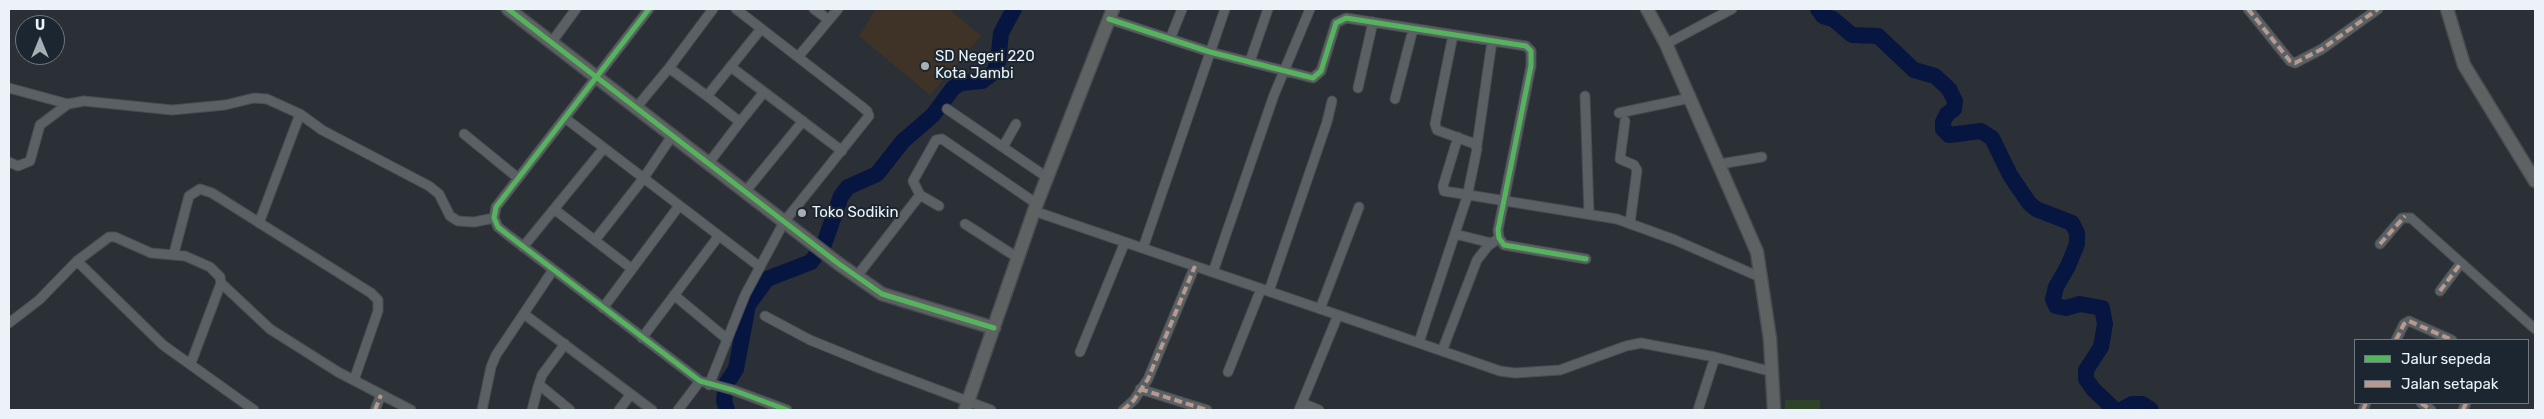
<!DOCTYPE html>
<html>
<head>
<meta charset="utf-8">
<style>
	body { margin:0 }
	#map { position:relative; width:2544px; height:419px; overflow:hidden; background:#2a3035; font-family:Rubik,sans-serif }
	canvas { display:block }
	.frame { position:absolute; inset:0; border:10px solid #ebf3f9; pointer-events:none }
	.legend { position:absolute; left:2354px; top:339px; width:175px; height:65px; box-sizing:border-box; background:#1c2630; border:1px solid #6f7880; margin:0; padding:6px 9px; list-style:none; font-size:15px; color:#ebf3f9 }
	.legend li { display:flex; align-items:center; gap:10px; height:25px }
	.legend b { width:25px; border:1px solid #6f7880 }
	.north { position:absolute; left:15px; top:15px; width:50px; height:50px; box-sizing:border-box; background:#1c2630; border:1px solid #6f7880; border-radius:50%; rotate:0deg; font-size:14px; font-weight:700; line-height:20px; text-align:center; color:#ebf3f9 }
	.north::after { content:''; display:block; margin:auto; width:18px; height:22px; background:#a7afb4; clip-path:polygon(50% 0,100% 100%,50% 72%,0 100%) }
</style>
</head>
<body>
<div id="map">
<canvas width="2544" height="419"></canvas>
<div class="frame"></div>
<ul class="legend">
<li><b style="height:6px;background:#56b35d"></b>Jalur sepeda</li>
<li><b style="height:6px;background:#b69a8f"></b>Jalan setapak</li>
</ul>
<div class="north">U</div>
</div>
<script>
const ctx = document.querySelector('canvas').getContext('2d');
ctx.lineJoin = 'round';
function fillPath(path, color) { ctx.fillStyle = color; ctx.fill(path, 'evenodd'); }
const poly = rows => new Path2D(rows.map(r => 'M' + r).join(''));
function strokePath(path, color, width, dash) { ctx.strokeStyle = color; ctx.lineWidth = width; ctx.lineCap = dash ? 'butt' : 'round'; ctx.setLineDash(dash || []); ctx.stroke(path); }
function label(font, color, halo, rows, align = 'center') {
  ctx.font = font + ' Rubik,sans-serif'; ctx.lineWidth = 4; ctx.setLineDash([]); ctx.textBaseline = 'middle'; ctx.strokeStyle = halo; ctx.fillStyle = color; for (const [text, x, y, turn = 0] of rows) {
    ctx.save(); ctx.translate(x, y); ctx.rotate((+turn || 0) * Math.PI / 180); ctx.textAlign = isNaN(turn) ? turn : align; if (halo) ctx.strokeText(text, 0, 0); ctx.fillText(text, 0, 0); ctx.restore();
  }
}
fillPath(poly([
	[876,9,949,9,981,36,930,95,859,36]
]), '#3f3328');
fillPath(poly([
	[1785,400,1820,400,1820,410,1785,410]
]), '#2e4328');
strokePath(poly([
	[1818,9,1823,16,1833,19,1852,35,1878,36,1914,70,1935,76,1949,89,1955,101,1954,109,1947,114,1943,122,1943,129,1949,135,1981,131,1992,138,2010,175,2029,203,2036,209,2072,223,2077,233,2077,244,2068,266,2056,287,2053,299,2056,306,2066,308,2080,304,2102,308,2105,324,2101,347,2086,370,2086,379,2093,389,2115,410],
	[727,410,724,401,726,384,736,369,748,305,767,279,811,262,824,244,841,196,848,187,877,174,903,141,933,115,953,88,961,83,982,81,994,72,998,62,1001,33,1014,9],
	[2121,410,2132,404,2142,404,2151,410]
]), '#071640', 16);
const street = poly([
	[649,9,496,207,494,218,498,227,508,235,700,381,733,390,787,410],
	[814,9,829,20],
	[2248,9,2290,61,2295,63,2322,49,2378,9],
	[1109,19,1210,52,1313,78,1321,71,1336,23,1346,18,1526,46,1531,51,1531,66,1498,230,1499,238,1504,245,1586,259],
	[1170,39,1182,9],
	[551,43,576,9],
	[1666,44,1732,9],
	[798,57,838,9],
	[1250,61,1268,9],
	[731,67,842,151],
	[669,68,713,9],
	[9,88,68,104,84,101,172,110,225,105,254,98,267,99,300,114,322,130,429,186,439,194,450,216,458,221,474,222,494,218],
	[1358,88,1373,22],
	[707,96,761,29],
	[1585,96,1589,214],
	[1395,99,1413,29],
	[635,109,669,68,707,96,740,122,708,164],
	[947,109,1048,178],
	[1619,113,1690,98],
	[565,118,760,267],
	[1625,121,1620,159,1634,165,1637,170,1630,223],
	[740,122,764,92],
	[464,134,518,178],
	[1458,137,1443,186,1444,191,1617,219,1675,240,1762,278],
	[1477,145,1492,41],
	[1003,147,1016,124],
	[9,162,18,166,30,161,40,125,68,104],
	[1720,164,1762,157],
	[745,192,803,121],
	[920,195,939,206],
	[554,209,632,269],
	[1034,211,1338,315],
	[259,223,300,114],
	[965,224,1018,258],
	[1455,234,1491,243],
	[595,240,643,179,672,136],
	[2380,244,2402,218,2411,218,2535,329],
	[523,247,604,148],
	[1143,248,1225,9],
	[174,253,189,196,200,189,212,193,371,293,378,300,378,311,354,380],
	[77,261,163,345,254,410],
	[1213,272,1274,95,1310,9],
	[857,276,920,195,913,181,936,140,942,139,1037,204],
	[1269,291,1327,122,1332,101],
	[2440,291,2461,263],
	[674,295,727,339],
	[603,308,679,206],
	[1320,309,1359,207],
	[524,314,652,410],
	[765,316,810,340,874,366,991,410],
	[9,323,39,300,77,261,109,237,115,237,151,253,185,256,210,267,220,277,221,283],
	[642,338,718,237],
	[2396,340,2404,324,2409,321,2452,340],
	[1419,342,1467,197,1477,149,1475,144,1437,130,1435,124,1453,35],
	[1442,351,1477,260,1488,246,1499,238],
	[1080,352,1125,242],
	[191,363,221,283,270,329,338,372,411,410],
	[1228,372,1261,289],
	[709,385,745,295,784,222,869,116,867,111,861,106,736,9],
	[538,387,542,375,565,344],
	[1140,389,1207,410],
	[1302,403,1319,410],
	[2421,403,2431,410],
	[375,410,381,395],
	[482,410,491,367,496,355,553,270],
	[532,410,538,387,542,387,570,410],
	[619,410,631,394],
	[678,410,700,381],
	[1123,410,1134,400,1148,379,1195,266],
	[1299,410,1338,315,1500,371,1515,373,1560,370,1626,346,1641,343,1715,357,1773,372],
	[1698,410,1715,357],
	[2363,410,2366,403],
	[2463,410,2466,403]
]);
const secondary = poly([
	[508,9,839,264,882,294,994,328],
	[1647,9,1666,44,1757,252,1770,339,1774,410],
	[2447,9,2464,65,2535,181],
	[965,410,1034,211,1113,9]
]);
strokePath(street, '#474d51', 11);
strokePath(secondary, '#474d51', 15);
strokePath(street, '#5b6064', 9);
strokePath(secondary, '#5e6262', 12);
strokePath(poly([
	[2248,9,2290,61,2295,63,2322,49,2378,9],
	[2380,244,2405,216],
	[2440,291,2461,263],
	[2396,340,2404,324,2409,321,2452,340],
	[1140,389,1207,410],
	[2421,403,2431,410],
	[375,410,381,395],
	[1123,410,1134,400,1148,379,1195,266],
	[2363,410,2366,403],
	[2463,410,2466,403]
]), '#b69a8f', 4, [8, 4]);
strokePath(poly([
	[508,9,839,264,882,294,994,328],
	[649,9,496,207,494,218,498,227,508,235,700,381,733,390,787,410],
	[1109,19,1210,52,1313,78,1321,71,1336,23,1346,18,1526,46,1531,51,1531,66,1498,230,1499,238,1504,245,1586,259]
]), '#56b35d', 5);
for (const [x, y, r, color] of [
	[925,66,5,"#a7afb4"],
	[802,213,5,"#a7afb4"]
]) { const dot = new Path2D(); dot.arc(x, y, r, 0, 2 * Math.PI); ctx.fillStyle = color; ctx.fill(dot); strokePath(dot, '#1c2630', 2); }
label('15px', '#ebf3f9', '#1c2630', [
	["SD Negeri 220",935,57],
	["Kota Jambi",935,74],
	["Toko Sodikin",812,213]
], 'left');
</script>
</body>
</html>
